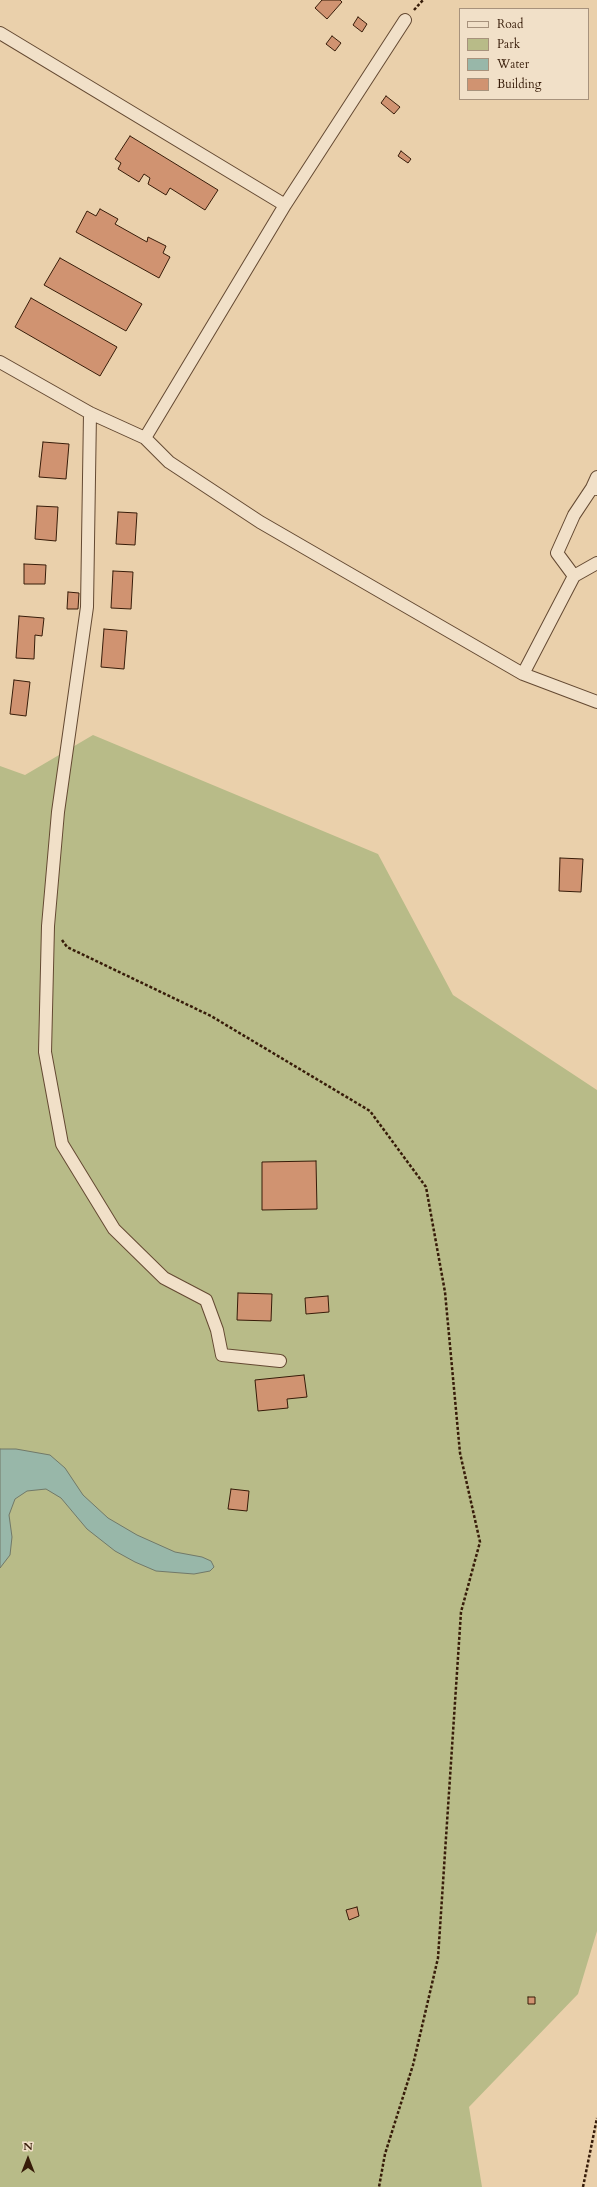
<!DOCTYPE html>
<html>
<head>
<meta charset="utf-8">
<style>
	body { margin:0 }
	#map { position:relative; width:597px; height:2187px; overflow:hidden; background:#ead0ab; font-family:Cardo,serif }
	canvas { display:block }
	.legend { position:absolute; left:459px; top:8px; width:130px; height:92px; box-sizing:border-box; background:#f1e0c8; border:1px solid #a7927c; margin:0; padding:5px 7px; list-style:none; font-size:12px; color:#371c09 }
	.legend li { display:flex; align-items:center; gap:8px; height:20px }
	.legend b { width:20px; border:1px solid #a7927c }
	.north { position:absolute; left:8px; top:2139px; width:40px; height:40px; -webkit-text-stroke:3px #f1e0c8; paint-order:stroke; rotate:0deg; font-size:11px; font-weight:700; line-height:16px; text-align:center; color:#371c09 }
	.north::after { content:''; display:block; margin:auto; width:14px; height:18px; background:#371c09; clip-path:polygon(50% 0,100% 100%,50% 72%,0 100%) }
</style>
</head>
<body>
<div id="map">
<canvas width="597" height="2187"></canvas>
<ul class="legend">
<li><b style="height:5px;background:#f1e0c8"></b>Road</li>
<li><b style="height:11px;background:#b8bb88"></b>Park</li>
<li><b style="height:11px;background:#98b7a9"></b>Water</li>
<li><b style="height:11px;background:#d09371"></b>Building</li>
</ul>
<div class="north">N</div>
</div>
<script>
const ctx = document.querySelector('canvas').getContext('2d');
ctx.lineJoin = 'round';
function fillPath(path, color) { ctx.fillStyle = color; ctx.fill(path, 'evenodd'); }
const poly = rows => new Path2D(rows.map(r => 'M' + r).join(''));
function strokePath(path, color, width, dash) { ctx.strokeStyle = color; ctx.lineWidth = width; ctx.lineCap = dash ? 'butt' : 'round'; ctx.setLineDash(dash || []); ctx.stroke(path); }
fillPath(poly([
	[93,735,378,854,453,995,597,1090,597,1931,578,1994,469,2107,482,2187,0,2187,0,766,25,775]
]), '#b8bb88');
const water = poly([
	[0,1449,16,1449,50,1455,65,1468,83,1495,108,1518,137,1535,175,1552,202,1557,211,1561,214,1567,210,1571,194,1574,156,1571,135,1562,115,1551,87,1529,61,1498,46,1489,27,1491,15,1499,9,1515,12,1537,10,1555,0,1568,0,1449]
]);
fillPath(water, '#98b7a9');
strokePath(water, '#717969', 1);
const building = poly([
	[322,0,340,0,342,2,327,19,315,8,322,0],
	[358,17,367,24,362,32,353,25,358,17],
	[332,36,341,43,335,51,326,44,332,36],
	[386,96,400,107,394,114,381,103,386,96],
	[130,136,218,190,205,210,170,188,166,195,148,184,150,178,144,174,139,182,118,169,121,163,115,159,130,136],
	[401,151,411,159,408,163,398,156,401,151],
	[100,209,118,219,115,224,147,242,148,237,166,246,163,253,170,257,159,278,76,232,87,211,96,216,100,209],
	[60,258,142,304,126,331,44,285,60,258],
	[31,298,117,347,100,376,15,327,31,298],
	[43,442,69,444,66,479,39,477,43,442],
	[37,506,58,507,56,541,35,539,37,506],
	[118,512,137,513,135,545,116,544,118,512],
	[24,564,46,565,45,584,24,584,24,564],
	[113,571,133,572,131,609,111,608,113,571],
	[68,592,79,593,78,609,67,609,68,592],
	[19,616,44,618,42,636,35,635,34,659,16,658,19,616],
	[104,629,127,631,124,669,101,667,104,629],
	[14,680,30,682,26,716,10,714,14,680],
	[560,858,583,859,581,892,559,891,560,858],
	[316,1161,317,1209,262,1210,262,1162,316,1161],
	[238,1293,272,1294,271,1321,237,1320,238,1293],
	[328,1296,329,1312,306,1314,305,1298,328,1296],
	[304,1375,307,1397,287,1399,288,1408,258,1411,255,1380,304,1375],
	[231,1489,249,1491,247,1511,228,1509,231,1489],
	[357,1907,359,1916,349,1920,346,1910,357,1907],
	[528,1997,535,1997,535,2004,528,2004,528,1997]
]);
fillPath(building, '#d09371');
strokePath(building, '#371c09', 1);
const minor = poly([
	[0,33,285,205],
	[0,362,90,413,145,438,169,462,260,522,523,674,597,702],
	[90,413,87,607,58,812,48,926,45,1052,62,1144,114,1229,164,1278,206,1300,217,1330,222,1355,280,1361],
	[145,438,285,205,405,20],
	[592,488,597,477],
	[574,576,557,553,574,515,592,488,597,489],
	[523,674,574,576,597,563]
]);
strokePath(minor, '#644932', 14);
strokePath(poly([
	[414,10,423,0],
	[62,940,67,947,211,1016,370,1111,426,1187,445,1292,460,1453,480,1542,461,1612,438,1958,413,2065,385,2154,379,2187],
	[583,2187,597,2118]
]), '#371c09', 2.5, [3, 2]);
strokePath(minor, '#f1e0c8', 12);
</script>
</body>
</html>
